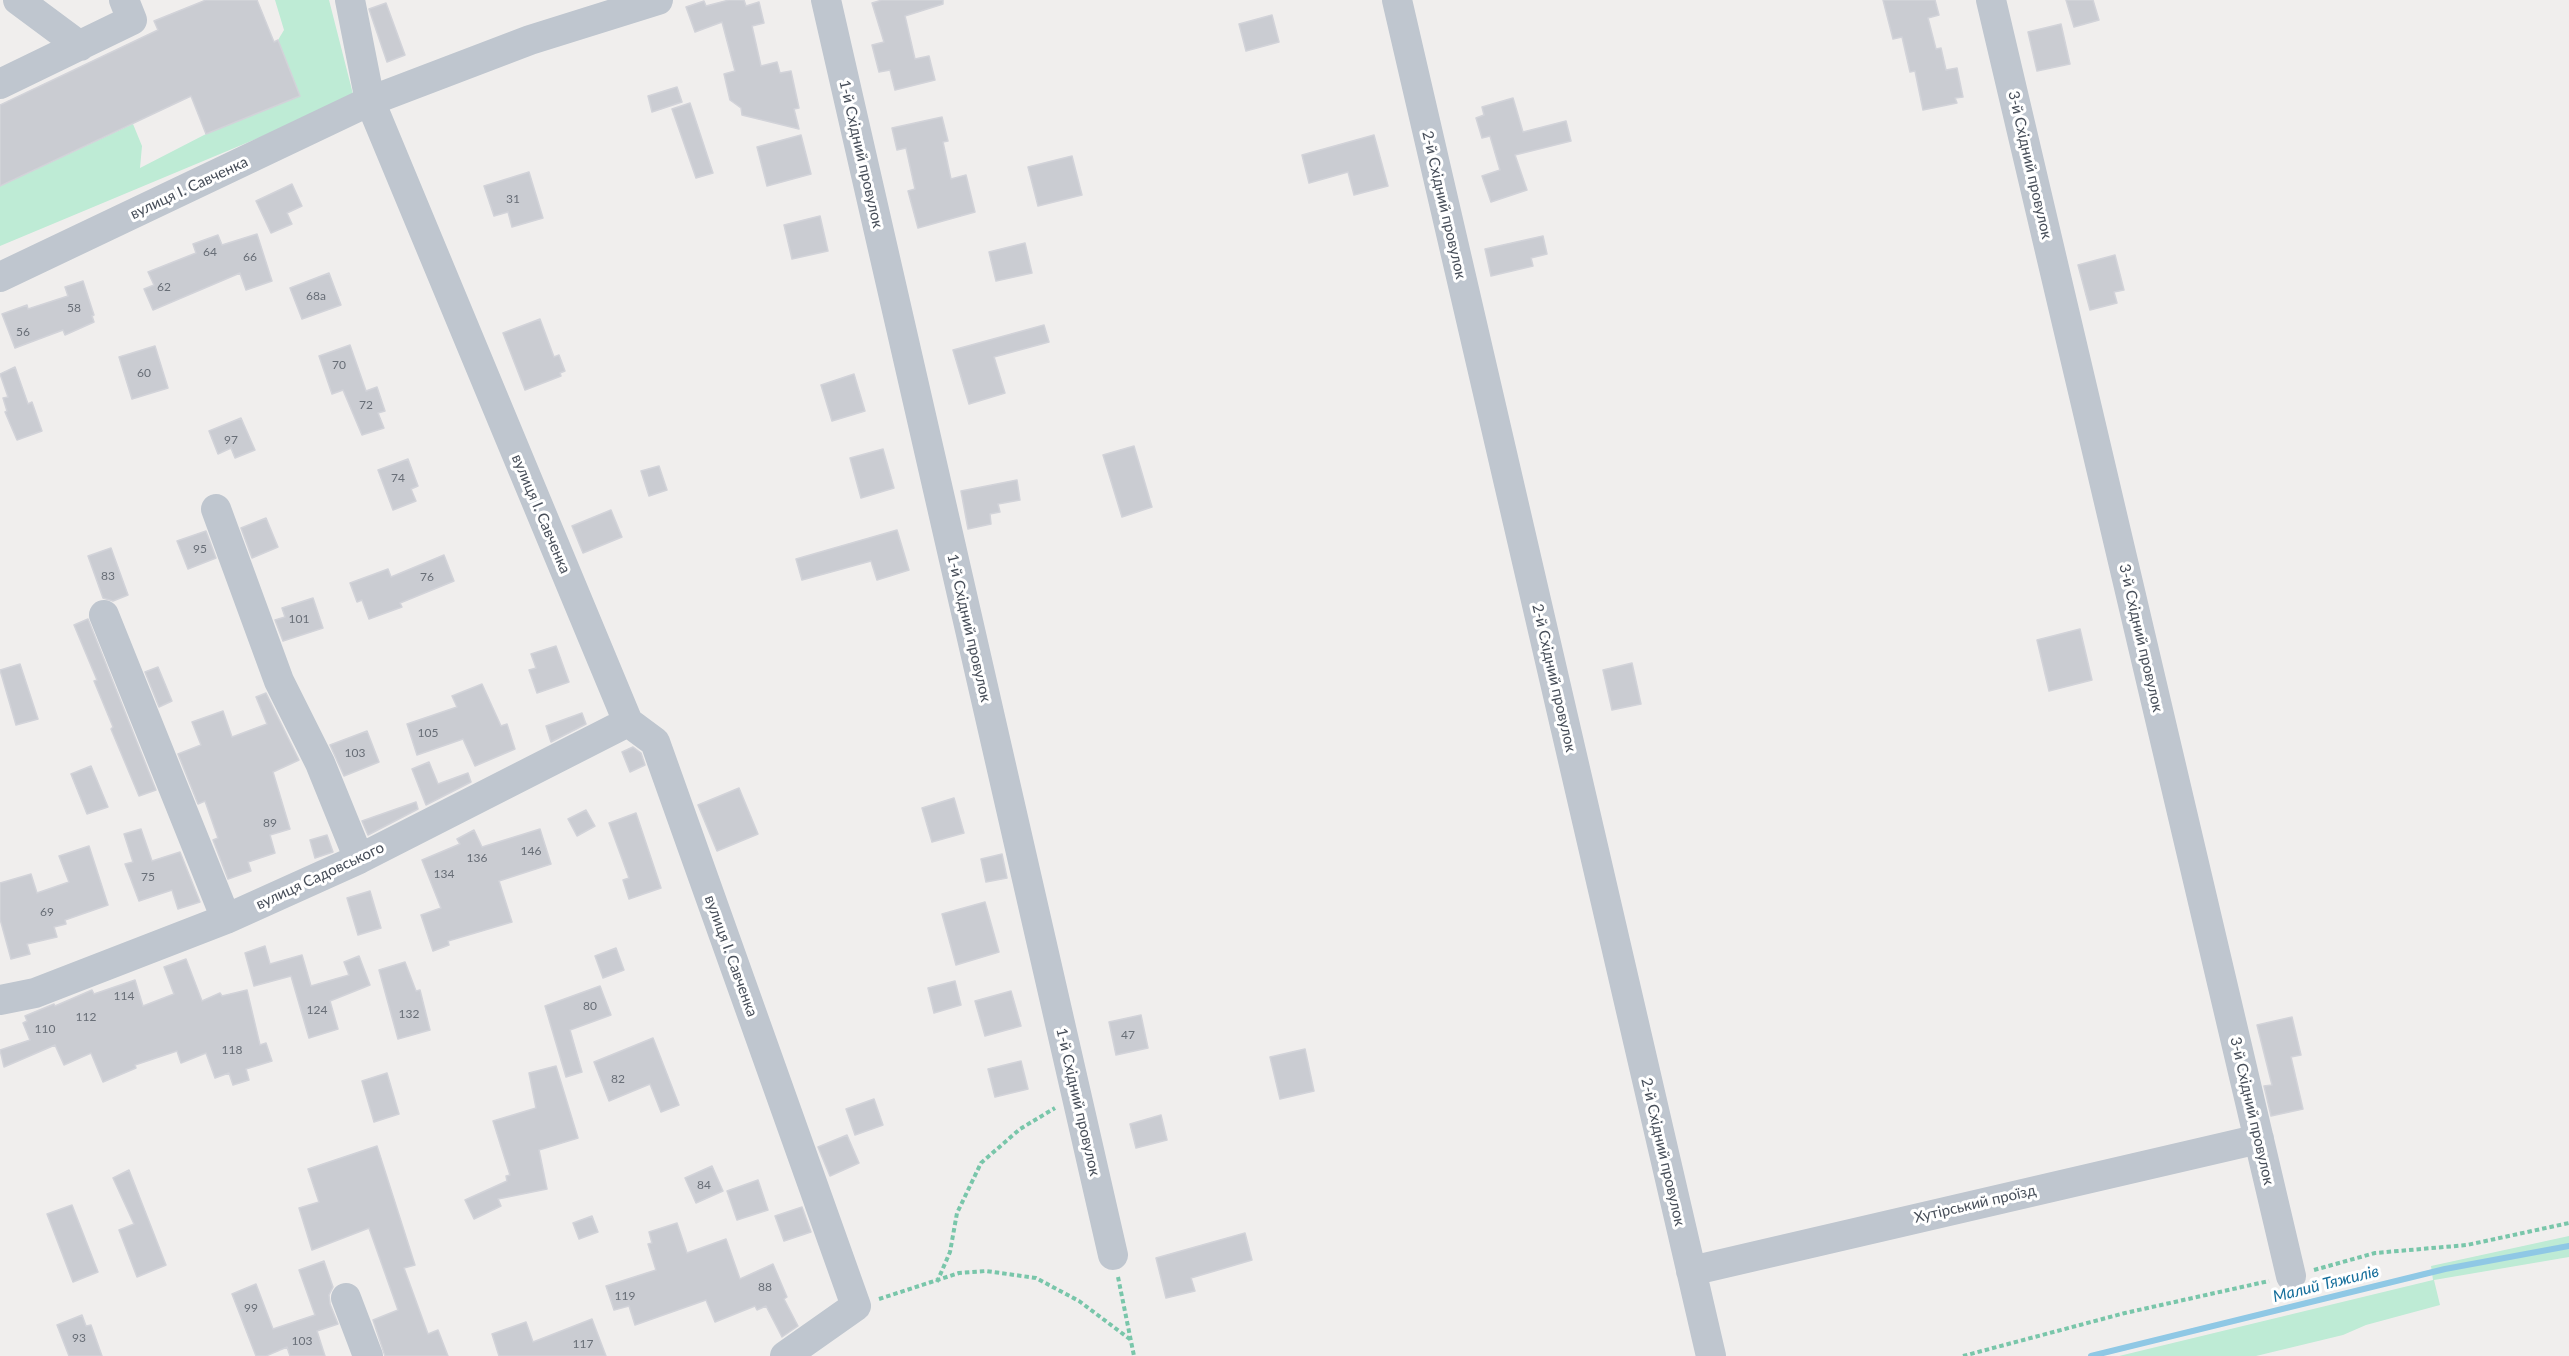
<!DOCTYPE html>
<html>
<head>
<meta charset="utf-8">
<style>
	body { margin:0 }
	canvas { display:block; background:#f0eeed }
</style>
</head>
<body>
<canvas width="2569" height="1356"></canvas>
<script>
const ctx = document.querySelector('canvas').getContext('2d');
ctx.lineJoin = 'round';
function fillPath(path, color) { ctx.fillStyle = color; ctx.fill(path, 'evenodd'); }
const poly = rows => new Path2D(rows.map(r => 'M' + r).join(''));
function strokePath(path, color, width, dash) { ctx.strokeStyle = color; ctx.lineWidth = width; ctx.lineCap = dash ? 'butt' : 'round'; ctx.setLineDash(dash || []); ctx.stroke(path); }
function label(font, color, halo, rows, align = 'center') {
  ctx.font = font + ' Lato,sans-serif'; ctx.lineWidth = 6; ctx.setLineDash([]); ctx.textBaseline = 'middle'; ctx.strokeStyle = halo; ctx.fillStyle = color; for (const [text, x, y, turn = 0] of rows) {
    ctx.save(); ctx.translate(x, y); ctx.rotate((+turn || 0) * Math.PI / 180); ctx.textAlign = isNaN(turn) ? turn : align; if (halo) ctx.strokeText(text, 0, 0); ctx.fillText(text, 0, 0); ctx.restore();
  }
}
fillPath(poly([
	[275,0,329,0,354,98,0,246,0,186,133,124,142,146,140,168,206,134,300,96,278,40,284,30],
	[2569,1236,2569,1257,2434,1280,2440,1305,2366,1325,2343,1335,2256,1356,2119,1356,2433,1280,2431,1266]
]), '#beebd5');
strokePath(poly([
	[2091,1356,2445,1269,2569,1246]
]), '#8fc8e5', 6);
const building = poly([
	[206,0,257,0,274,42,278,40,300,96,206,134,191,96,0,186,0,105,158,30,154,21,206,0],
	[729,0,744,0,746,6,759,2,764,23,752,26,761,66,777,62,780,73,791,71,799,108,794,109,799,129,742,115,741,108,730,100,724,74,735,71,722,22,695,32,686,7,704,1,706,6,729,0],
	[882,0,943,0,943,4,905,16,915,59,929,56,935,80,895,90,890,70,879,72,872,45,884,42,872,3,882,0],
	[1883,0,1935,0,1939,15,1928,18,1936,49,1941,48,1946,70,1957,68,1963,97,1955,98,1957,103,1923,110,1915,71,1910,72,1902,37,1893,39,1883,0],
	[2066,0,2093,0,2099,20,2074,27,2066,0],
	[386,3,405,55,387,62,369,9,386,3],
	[1272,15,1279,42,1246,51,1239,24,1272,15],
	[2061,24,2070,64,2037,71,2028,32,2061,24],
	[677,87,682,102,652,112,648,96,677,87],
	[1513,98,1523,132,1566,121,1571,141,1515,155,1527,190,1491,202,1482,176,1500,170,1490,136,1482,138,1476,118,1484,115,1482,107,1513,98],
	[690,103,713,173,696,178,672,109,690,103],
	[942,117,948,141,943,142,951,179,966,175,975,212,918,228,908,191,915,189,906,148,897,150,892,128,942,117],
	[801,135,811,174,767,186,757,147,801,135],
	[1374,135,1388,186,1354,195,1348,172,1309,183,1302,155,1374,135],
	[1072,156,1082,195,1038,206,1028,167,1072,156],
	[529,172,543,218,512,227,508,212,494,216,484,186,529,172],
	[292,184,302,206,287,213,292,224,271,233,256,201,292,184],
	[820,216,828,251,792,259,784,225,820,216],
	[257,234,272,281,246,290,240,273,153,310,144,289,154,285,148,272,196,253,193,244,218,235,222,245,257,234],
	[1543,236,1547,254,1531,258,1533,266,1491,276,1485,249,1543,236],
	[1025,243,1032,273,996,281,989,252,1025,243],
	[2115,255,2124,290,2114,292,2117,303,2090,310,2078,265,2115,255],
	[329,273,341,305,302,319,290,288,329,273],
	[83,281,94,315,92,316,94,322,65,335,63,330,15,348,2,314,27,305,28,309,68,296,65,287,83,281],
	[540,319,554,357,559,355,565,371,560,373,561,376,525,390,503,333,540,319],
	[1044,325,1049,342,994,357,1005,393,969,404,953,350,1044,325],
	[350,345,366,391,377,387,385,411,378,413,384,428,362,435,343,390,332,394,319,356,350,345],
	[155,346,168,388,132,399,119,357,155,346],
	[15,367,28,404,32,402,42,431,17,440,5,412,7,411,3,398,8,397,0,374,15,367],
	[854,374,865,411,832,421,821,385,854,374],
	[241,418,255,450,235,458,231,448,218,454,209,431,241,418],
	[1134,446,1152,507,1122,517,1103,455,1134,446],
	[883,449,894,488,861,498,850,458,883,449],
	[408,459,418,486,411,489,416,501,393,510,378,470,408,459],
	[659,466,667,490,649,496,641,471,659,466],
	[1017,480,1020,500,998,504,1000,512,990,514,991,524,968,529,961,491,1017,480],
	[611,510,622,537,583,553,572,526,611,510],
	[266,518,278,547,252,558,241,528,266,518],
	[897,530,909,570,877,580,871,561,802,580,796,559,897,530],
	[206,531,216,558,188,569,177,541,206,531],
	[111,548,128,595,113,601,103,598,88,556,111,548],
	[444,555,454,581,400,603,402,607,369,619,362,600,357,602,350,583,388,569,391,577,444,555],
	[313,598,323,628,283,641,275,620,285,617,282,608,313,598],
	[88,619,156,790,139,796,111,729,113,727,94,681,97,680,74,625,88,619],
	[2080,629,2092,680,2049,691,2037,640,2080,629],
	[556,646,569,682,537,693,529,670,536,668,531,654,556,646],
	[1632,663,1641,704,1612,710,1603,670,1632,663],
	[20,664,38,719,16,725,0,670,20,664],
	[158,667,172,701,159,707,145,672,158,667],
	[482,684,501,726,507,724,515,749,475,766,463,739,417,755,407,724,457,707,452,696,482,684],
	[266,693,299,760,273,772,290,829,270,835,275,853,248,862,251,871,228,879,213,840,218,838,205,801,198,804,178,754,201,745,192,722,223,711,232,737,267,724,256,697,266,693],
	[582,713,586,724,551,742,546,726,582,713],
	[367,731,379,762,344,776,330,745,367,731],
	[633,747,641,753,645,765,630,772,622,752,633,747],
	[429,762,438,784,468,773,471,782,426,805,412,769,429,762],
	[91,766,108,807,87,814,71,774,91,766],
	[739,788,758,834,717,851,698,805,739,788],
	[954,798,964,833,932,842,922,808,954,798],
	[416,802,418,809,368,835,362,821,416,802],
	[586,810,595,826,577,836,568,819,586,810],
	[636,813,661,888,629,899,623,880,629,878,609,823,636,813],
	[141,829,152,861,180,852,200,902,178,909,172,890,139,901,125,864,133,862,124,834,141,829],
	[540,829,551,864,499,881,512,922,448,941,449,945,433,951,421,915,441,908,422,860,460,844,457,839,474,830,482,847,540,829],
	[327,835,333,852,315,858,310,840,327,835],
	[89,846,108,905,65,920,66,924,54,927,57,937,27,944,30,954,11,959,0,919,0,883,31,874,37,893,69,882,59,856,89,846],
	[1002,854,1007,878,986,882,981,859,1002,854],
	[370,891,381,928,358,935,347,898,370,891],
	[985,902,999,952,956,965,942,914,985,902],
	[265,946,270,964,302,955,311,986,349,975,344,962,359,956,370,985,330,1001,338,1029,309,1038,291,976,254,986,245,953,265,946],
	[616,948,624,970,603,978,595,956,616,948],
	[186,959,202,1001,220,993,222,996,247,990,260,1045,266,1043,272,1061,246,1069,249,1080,233,1085,229,1073,215,1078,206,1053,181,1063,177,1051,135,1065,136,1068,103,1082,91,1053,64,1065,55,1045,4,1067,0,1050,30,1040,23,1023,27,1021,25,1016,54,1004,55,1006,92,990,94,994,135,980,143,1006,174,994,164,967,186,959],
	[405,962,416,991,420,990,430,1030,398,1039,379,970,405,962],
	[955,981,961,1005,934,1013,928,988,955,981],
	[600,986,611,1015,570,1030,582,1072,566,1077,545,1006,600,986],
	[1011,991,1021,1026,985,1036,975,1001,1011,991],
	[1141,1015,1148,1048,1116,1055,1109,1022,1141,1015],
	[2292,1017,2301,1055,2291,1057,2303,1109,2271,1116,2264,1086,2272,1085,2257,1025,2292,1017],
	[653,1038,679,1105,661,1112,650,1084,609,1101,594,1062,653,1038],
	[1305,1049,1314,1091,1280,1099,1270,1057,1305,1049],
	[1021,1061,1028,1089,995,1097,988,1069,1021,1061],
	[556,1066,578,1138,539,1150,547,1189,498,1199,501,1206,474,1219,465,1200,507,1181,506,1176,510,1175,493,1121,536,1108,529,1073,556,1066],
	[387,1073,399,1114,374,1122,362,1081,387,1073],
	[874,1099,883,1125,855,1135,846,1109,874,1099],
	[1161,1115,1167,1140,1136,1148,1130,1124,1161,1115],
	[847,1135,859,1163,830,1176,818,1147,847,1135],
	[377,1146,415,1265,404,1268,428,1334,438,1330,448,1356,385,1356,373,1320,398,1310,369,1228,312,1250,299,1208,319,1202,308,1169,377,1146],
	[712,1166,723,1191,696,1203,685,1178,712,1166],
	[129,1170,166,1265,137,1277,119,1230,134,1224,113,1178,129,1170],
	[758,1180,768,1210,737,1220,727,1191,758,1180],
	[72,1205,98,1272,73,1282,47,1214,72,1205],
	[802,1207,811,1232,784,1241,775,1216,802,1207],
	[592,1216,598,1232,579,1239,573,1223,592,1216],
	[677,1223,687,1253,726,1239,740,1279,773,1264,787,1297,784,1299,798,1326,782,1337,766,1306,757,1310,755,1306,715,1322,706,1300,635,1325,629,1306,614,1310,606,1286,656,1270,648,1244,652,1243,649,1232,677,1223],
	[1245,1233,1252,1260,1191,1278,1195,1291,1166,1298,1156,1258,1245,1233],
	[324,1261,333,1287,329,1295,330,1304,338,1324,317,1331,325,1356,290,1356,287,1347,266,1356,256,1356,232,1294,256,1284,273,1329,315,1315,299,1270,324,1261],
	[82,1315,86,1326,91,1325,102,1356,69,1356,57,1325,82,1315],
	[592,1319,606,1356,499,1356,492,1334,526,1322,533,1342,592,1319]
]);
fillPath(building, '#caccd2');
strokePath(building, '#d2d3d9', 1.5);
strokePath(poly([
	[2314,1270,2375,1253,2467,1245,2569,1223],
	[1118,1277,1134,1356],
	[937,1282,950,1252,957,1213,981,1163,1020,1129,1055,1108],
	[879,1299,959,1273,986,1271,1036,1278,1079,1301,1131,1340],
	[1963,1356,2125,1313,2269,1281]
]), '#79c6aa', 4, [4.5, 3]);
strokePath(poly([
	[18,0,80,46],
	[350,0,370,101,530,40,658,0],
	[826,0,1113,1255],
	[1397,0,1711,1356],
	[1991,0,2291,1276],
	[0,84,132,20,124,0],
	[0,277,370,101,628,722,655,742,856,1306,785,1356],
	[216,509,279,681,320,763,359,859],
	[104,615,226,919],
	[0,1000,35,993,226,919,359,859,628,722],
	[1691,1271,2259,1139],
	[346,1298,368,1356]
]), '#bfc6cf', 30);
label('12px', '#686e77', null, [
	["31",513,199],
	["64",210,252],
	["66",250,257],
	["62",164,287],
	["68а",316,296],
	["58",74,308],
	["56",23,332],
	["70",339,365],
	["60",144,373],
	["72",366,405],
	["97",231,440],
	["74",398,478],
	["95",200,549],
	["83",108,576],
	["76",427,577],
	["101",299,619],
	["105",428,733],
	["103",355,753],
	["89",270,823],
	["146",531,851],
	["136",477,858],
	["134",444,874],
	["75",148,877],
	["69",47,912],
	["114",124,996],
	["80",590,1006],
	["124",317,1010],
	["132",409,1014],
	["112",86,1017],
	["110",45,1029],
	["47",1128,1035],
	["118",232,1050],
	["82",618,1079],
	["84",704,1185],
	["88",765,1287],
	["119",625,1296],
	["99",251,1308],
	["93",79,1338],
	["103",302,1341],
	["117",583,1344]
]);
label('15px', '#474e59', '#fff', [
	["1-й Східний провулок",861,154,77],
	["3-й Східний провулок",2030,165,77],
	["вулиця І. Савченка",189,188,-25],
	["2-й Східний провулок",1444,205,77],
	["вулиця І. Савченка",541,514,67],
	["1-й Східний провулок",969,628,77],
	["3-й Східний провулок",2141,638,77],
	["2-й Східний провулок",1554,678,77],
	["вулиця Садовського",320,876,-25],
	["вулиця І. Савченка",731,956,70],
	["1-й Східний провулок",1078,1102,77],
	["3-й Східний провулок",2252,1111,77],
	["2-й Східний провулок",1663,1152,77],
	["Хутірський проїзд",1975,1204,-13]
]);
label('italic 16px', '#176f9c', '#fff', [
	["Малий Тяжилів",2326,1284,-14]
]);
</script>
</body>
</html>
